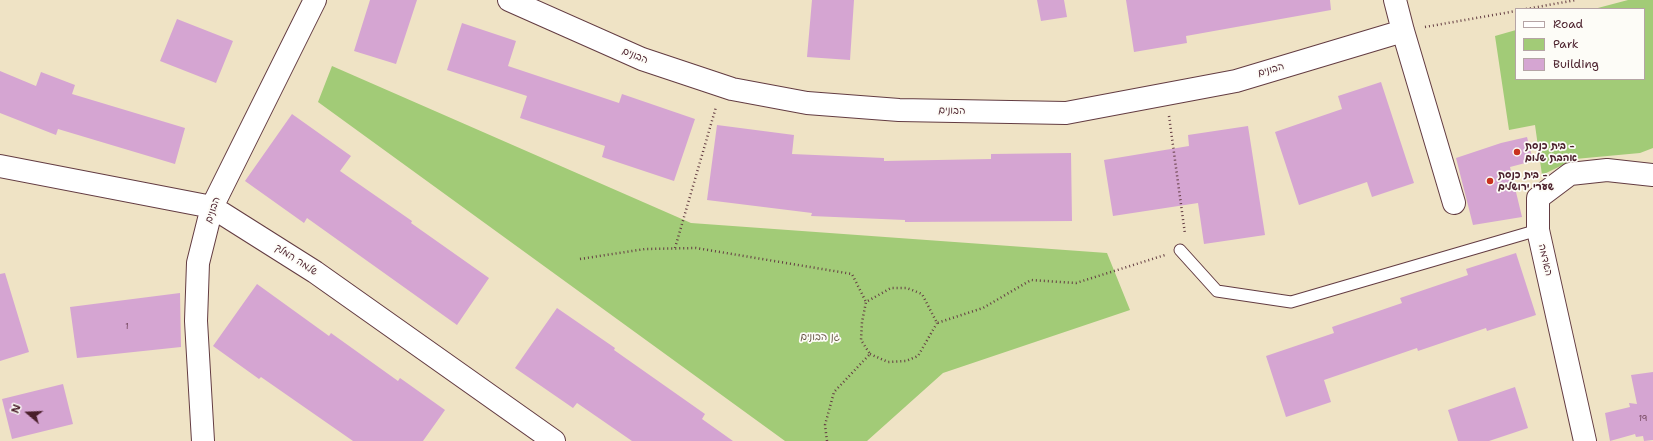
<!DOCTYPE html>
<html>
<head>
<meta charset="utf-8">
<style>
	body { margin:0 }
	#map { position:relative; width:1653px; height:441px; overflow:hidden; background:#efe3c5; font-family:"Shantell Sans",sans-serif }
	canvas { display:block }
	.legend { position:absolute; left:1515px; top:8px; width:130px; height:72px; box-sizing:border-box; background:#fdfcf7; border:1px solid #b5a4a5; margin:0; padding:5px 7px; list-style:none; font-size:12px; color:#4a1f2b }
	.legend li { display:flex; align-items:center; gap:8px; height:20px }
	.legend b { width:20px; border:1px solid #b5a4a5 }
	.north { position:absolute; left:8px; top:393px; width:40px; height:40px; -webkit-text-stroke:3px #fdfcf7; paint-order:stroke; rotate:289deg; font-size:11px; font-weight:700; line-height:16px; text-align:center; color:#4a1f2b }
	.north::after { content:''; display:block; margin:auto; width:14px; height:18px; background:#4a1f2b; clip-path:polygon(50% 0,100% 100%,50% 72%,0 100%) }
</style>
</head>
<body>
<div id="map">
<canvas width="1653" height="441"></canvas>
<ul class="legend">
<li><b style="height:5px;background:#fff"></b>Road</li>
<li><b style="height:11px;background:#a2cb77"></b>Park</li>
<li><b style="height:11px;background:#d5a5d2"></b>Building</li>
</ul>
<div class="north">N</div>
</div>
<script>
const ctx = document.querySelector('canvas').getContext('2d');
ctx.lineJoin = 'round';
function fillPath(path, color) { ctx.fillStyle = color; ctx.fill(path, 'evenodd'); }
const poly = rows => new Path2D(rows.map(r => 'M' + r).join(''));
function strokePath(path, color, width, dash) { ctx.strokeStyle = color; ctx.lineWidth = width; ctx.lineCap = dash ? 'butt' : 'round'; ctx.setLineDash(dash || []); ctx.stroke(path); }
function label(font, color, halo, rows, align = 'center') {
  ctx.font = font + ' "Shantell Sans","Playpen Sans Hebrew",sans-serif'; ctx.lineWidth = 3.5; ctx.setLineDash([]); ctx.textBaseline = 'middle'; ctx.strokeStyle = halo; ctx.fillStyle = color; for (const [text, x, y, turn = 0] of rows) {
    ctx.save(); ctx.translate(x, y); ctx.rotate((+turn || 0) * Math.PI / 180); ctx.textAlign = isNaN(turn) ? turn : align; if (halo) ctx.strokeText(text, 0, 0); ctx.fillText(text, 0, 0); ctx.restore();
  }
}
fillPath(poly([
	[1628,0,1653,0,1653,148,1640,153,1575,159,1542,175,1535,125,1509,130,1495,36,1516,30,1516,79,1644,79,1644,9,1594,9],
	[332,66,691,223,1107,253,1130,310,943,373,867,441,785,441,318,102]
]), '#a2cb77');
fillPath(poly([
	[370,0,417,0,396,64,354,51],
	[812,0,854,0,850,60,807,57],
	[1037,0,1064,0,1067,17,1041,21],
	[1126,0,1330,0,1331,10,1186,36,1187,43,1134,52],
	[177,19,233,41,216,83,160,61],
	[462,23,516,41,508,66,619,103,622,94,695,119,674,181,602,157,605,146,520,118,527,96,447,70],
	[0,71,36,86,41,72,75,85,72,94,185,128,175,164,58,129,56,135,0,113],
	[1381,82,1414,183,1372,197,1367,182,1299,205,1275,132,1342,109,1338,96],
	[292,114,351,156,340,171,412,221,411,223,489,278,457,325,307,218,304,223,245,181],
	[717,125,794,135,792,154,884,158,884,161,991,159,991,154,1071,153,1072,221,905,222,905,220,811,216,812,213,707,200],
	[1248,126,1265,235,1204,244,1198,203,1113,216,1104,160,1189,146,1188,135],
	[1527,137,1533,161,1510,167,1522,217,1473,225,1456,158,1501,143],
	[1516,253,1536,315,1487,331,1486,328,1418,351,1417,348,1324,380,1331,402,1286,417,1266,356,1334,333,1332,327,1402,303,1400,298,1468,275,1466,269],
	[5,273,29,352,0,361,0,274],
	[257,284,329,336,331,333,398,381,400,378,445,410,423,441,353,441,261,377,259,379,213,346],
	[180,293,181,347,77,358,70,307],
	[557,308,615,348,614,350,705,414,702,419,733,441,632,441,577,403,573,408,515,368],
	[1653,372,1653,440,1644,441,1643,436,1636,437,1635,434,1610,441,1605,413,1630,407,1629,403,1637,404,1631,375],
	[63,384,73,424,12,439,2,399],
	[1515,387,1528,428,1489,441,1458,441,1448,410]
]), '#d5a5d2');
const lane = poly([
	[1180,250,1217,291,1291,302,1538,230]
]);
const street = poly([
	[509,0,642,59,732,89,807,103,899,110,1066,113,1236,81,1403,31],
	[1395,0,1403,31,1454,203],
	[0,166,212,207,315,272,554,441],
	[203,441,196,321,198,263,212,207,315,0],
	[1585,441,1538,230,1538,198,1570,174,1607,170,1653,175]
]);
strokePath(lane, '#633c42', 13);
strokePath(street, '#633c42', 24);
strokePath(poly([
	[1526,9,1576,0],
	[1425,27,1516,11],
	[1169,116,1185,234],
	[675,248,716,107],
	[580,259,645,249,696,248,852,274,866,302],
	[870,354,888,362,906,361,918,356,937,323],
	[827,441,825,425,834,392,870,354,861,340,862,322,866,302,891,288,907,288,922,294,937,323,983,308,1031,280,1076,283,1165,255]
]), '#633c42', 2.5, [1, 3]);
strokePath(lane, '#fff', 11);
strokePath(street, '#fff', 22);
for (const [x, y, r, color] of [
	[1517,152,4,"#c8321e"],
	[1490,181,4,"#c8321e"]
]) { const dot = new Path2D(); dot.arc(x, y, r, 0, 2 * Math.PI); ctx.fillStyle = color; ctx.fill(dot); strokePath(dot, '#fdfcf7', 1.5); }
label('8px', '#6d4055', null, [
	["1",127,327],
	["19",1643,419]
]);
label('10px', '#4a1f2b', '#fdfcf7', [
	["הבונים",635,56,22],
	["הבונים",1271,70,-16],
	["הבונים",952,111,1],
	["הבונים",213,210,-71],
	["שלמה המלך",296,260,33],
	["האדמה",1545,260,77]
]);
label('bold 10px', '#4a1f2b', '#fdfcf7', [
	["בית כנסת -",1525,146],
	["אהבת שלום",1525,158],
	["בית כנסת -",1498,175],
	["שערי ירושלים",1498,187]
], 'left');
label('10px', '#645342', '#fdfcf7', [
	["גן הבונים",820,337]
]);
</script>
</body>
</html>
